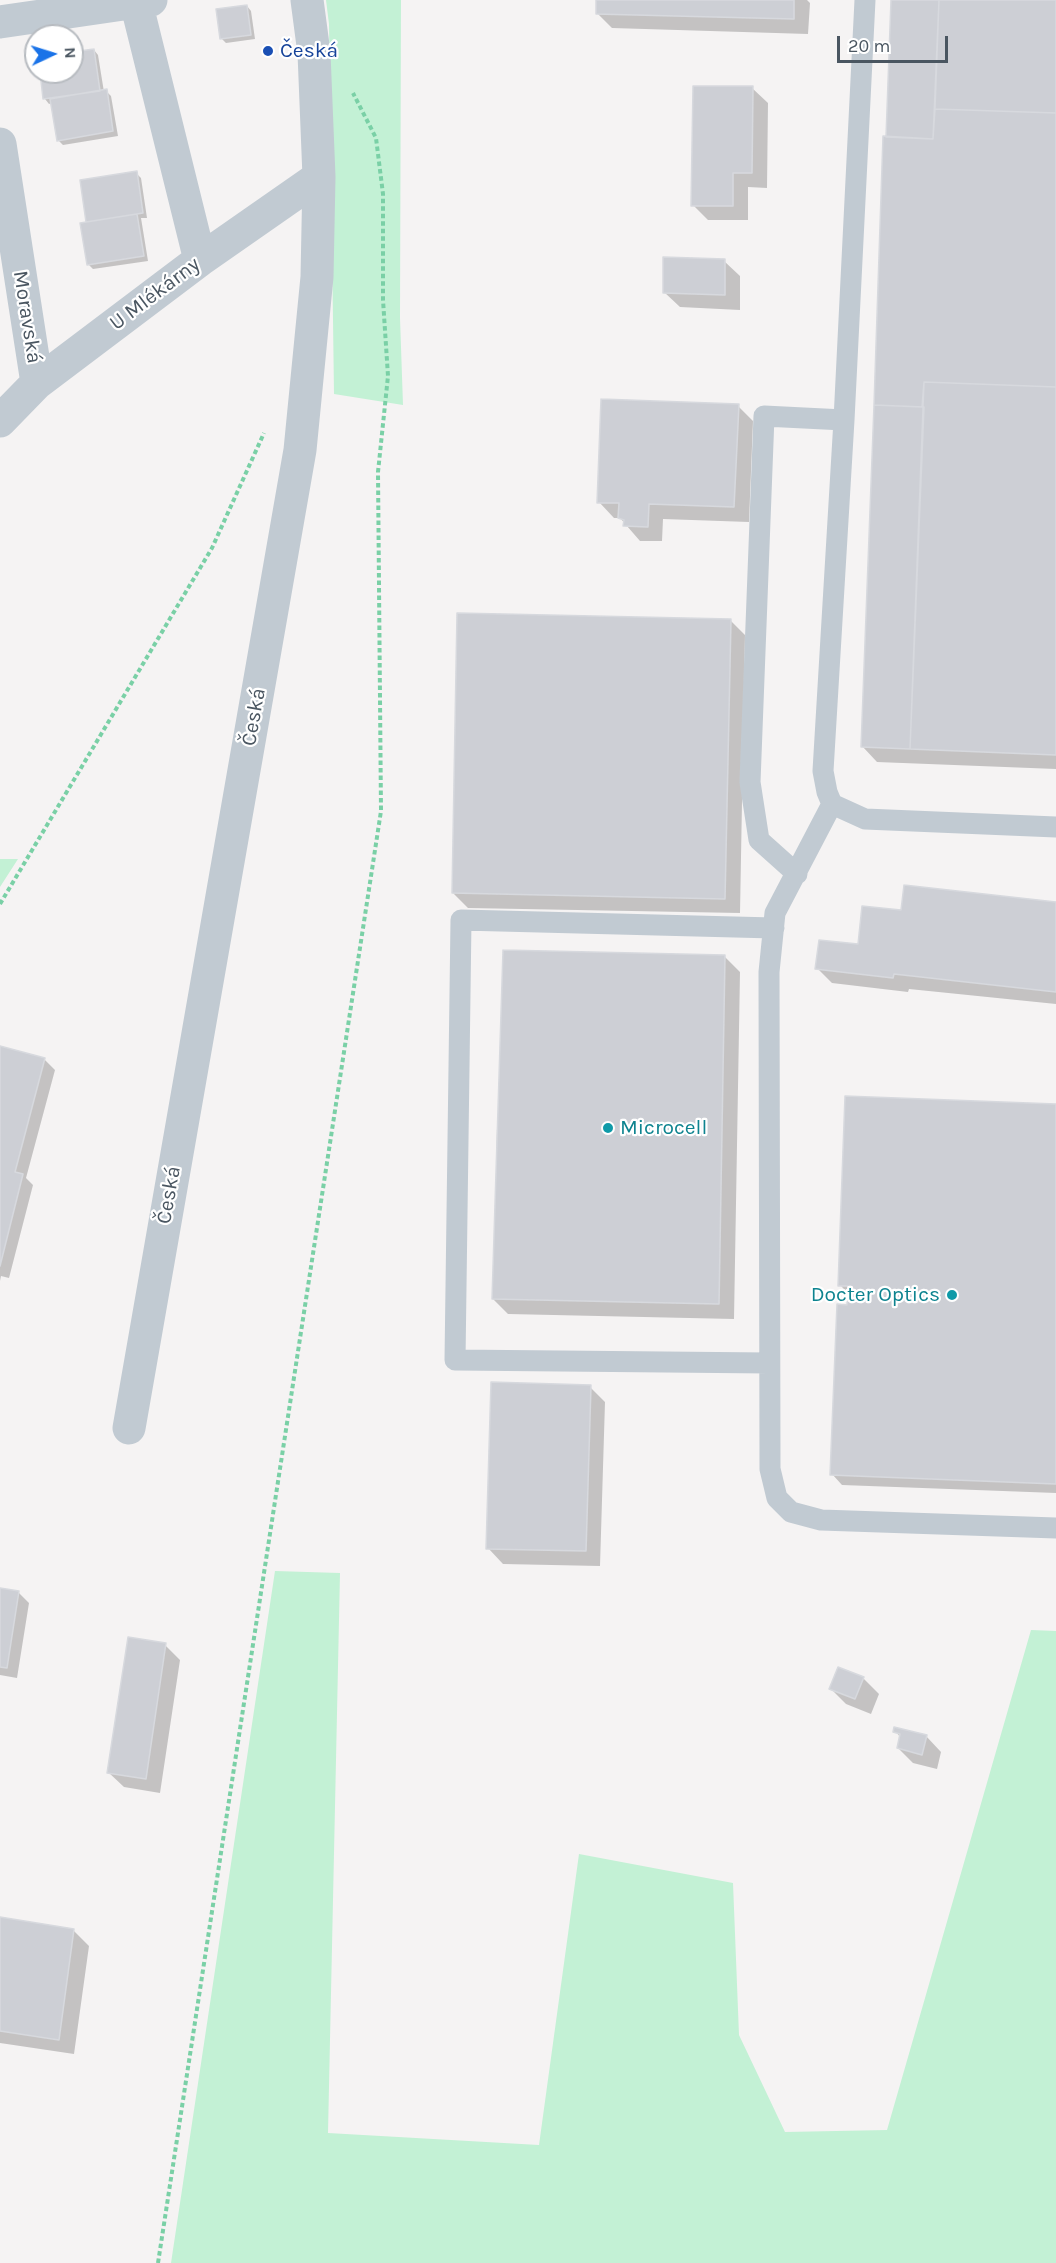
<!DOCTYPE html>
<html>
<head>
<meta charset="utf-8">
<style>
	body { margin:0 }
	#map { position:relative; width:1056px; height:2263px; overflow:hidden; background:#f5f3f3; font-family:Karla,sans-serif }
	canvas { display:block }
	.north { position:absolute; left:24px; top:24px; width:60px; height:60px; box-sizing:border-box; background:#fff; border:2px solid #b7bbc0; border-radius:50%; rotate:86deg; font-size:16px; font-weight:700; line-height:24px; text-align:center; color:#4a5661 }
	.north::after { content:''; display:block; margin:auto; width:21px; height:27px; background:#1a73e8; clip-path:polygon(50% 0,100% 100%,50% 72%,0 100%) }
	.scale { position:absolute; left:837px; top:36px; width:111px; height:27px; box-sizing:border-box; border:3px solid #4a5661; border-top:0; padding-left:8px; font-size:18px; line-height:21px; white-space:nowrap; color:#4a5661; -webkit-text-stroke:4px #fff; paint-order:stroke }
</style>
</head>
<body>
<div id="map">
<canvas width="1056" height="2263"></canvas>
<div class="north">N</div>
<div class="scale">20 m</div>
</div>
<script>
const ctx = document.querySelector('canvas').getContext('2d');
ctx.lineJoin = 'round';
function fillPath(path, color) { ctx.fillStyle = color; ctx.fill(path, 'evenodd'); }
const poly = rows => new Path2D(rows.map(r => 'M' + r).join(''));
function strokePath(path, color, width, dash) { ctx.strokeStyle = color; ctx.lineWidth = width; ctx.lineCap = dash ? 'butt' : 'round'; ctx.setLineDash(dash || []); ctx.stroke(path); }
function label(font, color, halo, rows, align = 'center') {
  ctx.font = font + ' Karla,sans-serif'; ctx.lineWidth = 4.5; ctx.setLineDash([]); ctx.textBaseline = 'middle'; ctx.strokeStyle = halo; ctx.fillStyle = color; for (const [text, x, y, turn = 0] of rows) {
    ctx.save(); ctx.translate(x, y); ctx.rotate((+turn || 0) * Math.PI / 180); ctx.textAlign = isNaN(turn) ? turn : align; if (halo) ctx.strokeText(text, 0, 0); ctx.fillText(text, 0, 0); ctx.restore();
  }
}
fillPath(poly([
	[326,0,401,0,400,318,403,405,334,394,329,24],
	[0,859,18,859,0,887],
	[275,1571,340,1573,328,2133,539,2145,579,1854,733,1883,739,2035,785,2132,887,2130,1031,1630,1056,1631,1056,2263,171,2263]
]), '#c3f1d5');
fillPath(poly([
	[598,0,807,0,810,3,808,34,612,28,597,13],
	[893,0,1056,0,1056,769,877,762,862,746],
	[247,6,251,11,255,39,226,43,221,38],
	[94,50,98,55,104,92,106,91,111,96,118,136,63,145,58,140,52,103,49,104,45,99,41,72,72,72,72,54],
	[752,88,768,103,767,188,748,187,748,220,708,220,693,205],
	[136,173,141,178,147,218,141,218,148,261,93,269,88,264,87,223,81,181],
	[724,261,740,276,740,310,680,307,664,292],
	[738,406,753,421,749,522,663,519,662,541,640,541,620,518,614,518,599,502],
	[730,620,745,635,740,913,468,908,453,893],
	[1056,903,1056,1004,909,989,908,992,832,983,817,968,859,946,902,912],
	[725,957,740,972,734,1319,508,1314,493,1299,497,1127],
	[0,1048,44,1059,55,1070,26,1178,33,1185,9,1278,1,1276,0,1281],
	[1056,1106,1056,1493,842,1485,832,1474,849,1294,840,1285],
	[590,1387,605,1402,600,1566,503,1564,488,1548],
	[0,1590,19,1593,29,1603,17,1678,0,1675],
	[165,1645,180,1660,160,1793,124,1787,108,1772],
	[838,1669,863,1678,879,1694,871,1714,846,1704,830,1688],
	[895,1731,926,1736,941,1752,937,1769,913,1763,898,1748,901,1738],
	[0,1919,74,1931,89,1946,74,2054,0,2043]
]), '#0003');
const building = poly([
	[596,0,794,0,794,19,596,14,596,0],
	[891,0,939,0,933,139,886,137,891,0],
	[939,0,1056,0,1056,113,935,109,939,0],
	[247,5,251,35,220,39,216,9,247,5],
	[94,49,100,91,43,99,40,72,72,72,72,52,94,49],
	[693,86,753,86,752,173,733,173,733,206,691,206,693,86],
	[107,89,113,131,57,141,50,99,107,89],
	[935,109,1056,113,1056,387,924,382,922,407,874,405,883,136,933,139,935,109],
	[137,171,143,213,86,222,80,180,137,171],
	[137,214,144,256,87,265,80,223,137,214],
	[663,257,725,259,725,295,663,293,663,257],
	[924,382,1056,387,1056,755,910,749,924,382],
	[601,399,739,404,734,507,649,504,648,527,623,526,624,520,618,518,619,503,597,503,601,399],
	[874,405,924,407,910,749,861,747,874,405],
	[457,613,731,619,725,899,452,893,457,613],
	[904,885,1056,902,1056,992,894,974,893,978,815,969,819,940,858,944,862,906,901,910,904,885],
	[503,950,725,955,719,1304,492,1299,503,950],
	[0,1046,45,1058,15,1172,23,1174,0,1266,0,1046],
	[845,1096,1056,1104,1056,1484,830,1475,837,1304,847,1305,848,1286,838,1286,845,1096],
	[491,1382,591,1385,586,1551,486,1549,491,1382],
	[0,1588,19,1591,7,1668,0,1667,0,1588],
	[128,1637,166,1643,146,1779,107,1773,128,1637],
	[838,1667,864,1677,855,1699,829,1689,838,1667],
	[894,1727,927,1735,922,1755,897,1748,900,1734,893,1732,894,1727],
	[0,1917,74,1929,59,2040,0,2031,0,1917]
]);
fillPath(building, '#cdcfd5');
strokePath(building, '#d7d9de', 1.5);
strokePath(poly([
	[0,904,212,548,264,433],
	[158,2263,381,811,378,472,388,376,383,300,383,194,376,138,353,93]
]), '#7ad0a6', 4, [4.5, 3]);
strokePath(poly([
	[865,0,844,420,823,771,827,792,832,804,865,819,1056,827],
	[832,804,775,913,769,972,770,1469,777,1498,791,1512,821,1520,1056,1528],
	[797,874,759,840,750,782,764,416,844,420],
	[769,1363,455,1360,461,920,774,928]
]), '#c1cad2', 21);
strokePath(poly([
	[136,2,200,260],
	[0,22,151,0],
	[0,144,37,383],
	[0,421,37,383,200,260,319,177],
	[129,1428,300,450,317,277,319,177,314,53,307,0]
]), '#c1cad2', 33);
for (const [x, y, r, color] of [
	[268,51,6,"#1a4fb4"],
	[608,1128,6,"#0f9aa8"],
	[952,1295,6,"#0f9aa8"]
]) { const dot = new Path2D(); dot.arc(x, y, r, 0, 2 * Math.PI); ctx.fillStyle = color; ctx.fill(dot); strokePath(dot, '#fff', 2); }
label('21px', '#164399', '#fff', [
	["Česká",280,51]
], 'left');
label('21px', '#4a5661', '#fff', [
	["U Mlékárny",155,294,-37],
	["Moravská",27,317,81],
	["Česká",254,717,-80],
	["Česká",169,1195,-80]
]);
label('21px', '#0d838f', '#fff', [
	["Microcell",620,1128],
	["Docter Optics",940,1295,"right"]
], 'left');
</script>
</body>
</html>
